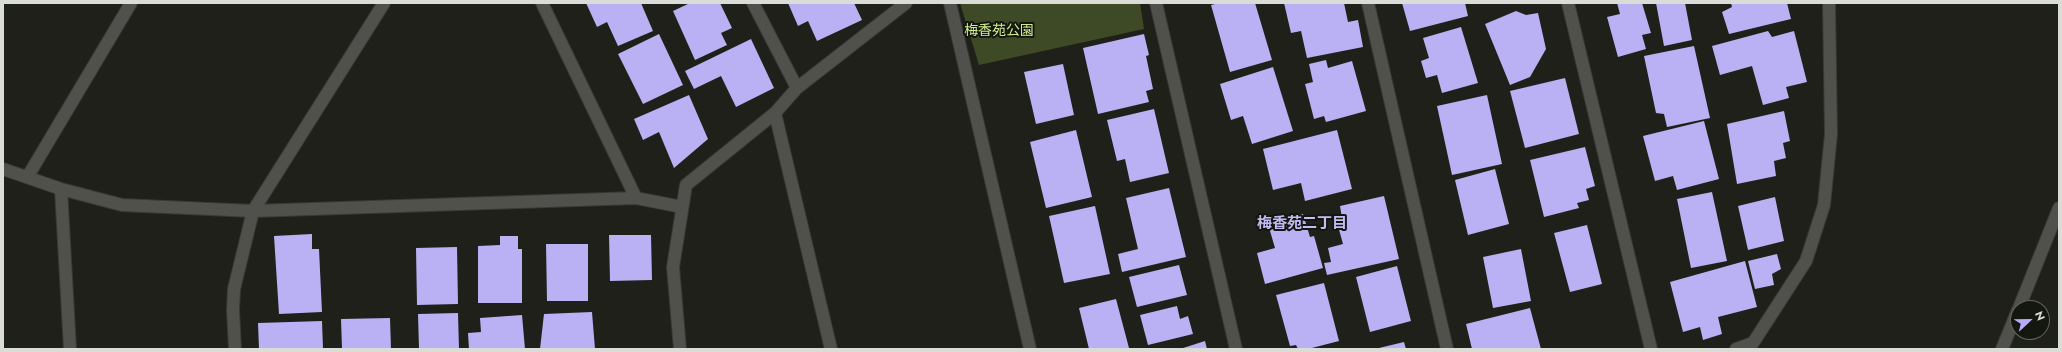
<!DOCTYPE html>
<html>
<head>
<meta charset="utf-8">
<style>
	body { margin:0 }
	#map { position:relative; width:2062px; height:352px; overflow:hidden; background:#1e2019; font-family:Jost,sans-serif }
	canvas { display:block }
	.frame { position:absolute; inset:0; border:4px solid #dadcd7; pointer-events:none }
	.north { position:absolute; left:2010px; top:300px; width:40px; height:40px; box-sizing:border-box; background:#141710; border:1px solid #636660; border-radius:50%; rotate:68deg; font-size:11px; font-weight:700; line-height:16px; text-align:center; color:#dadcd7 }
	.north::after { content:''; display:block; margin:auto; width:14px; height:18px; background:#b6acf8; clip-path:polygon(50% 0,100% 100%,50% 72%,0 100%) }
</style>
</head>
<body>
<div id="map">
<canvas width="2062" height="352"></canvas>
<div class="frame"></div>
<div class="north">N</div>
</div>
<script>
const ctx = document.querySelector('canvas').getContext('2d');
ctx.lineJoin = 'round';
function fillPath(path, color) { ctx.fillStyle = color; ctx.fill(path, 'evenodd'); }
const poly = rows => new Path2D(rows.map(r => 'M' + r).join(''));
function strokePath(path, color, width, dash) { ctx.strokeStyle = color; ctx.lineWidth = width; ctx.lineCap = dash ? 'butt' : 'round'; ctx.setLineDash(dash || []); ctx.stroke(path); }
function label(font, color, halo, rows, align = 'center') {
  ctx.font = font + ' Jost,"Noto Sans JP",sans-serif'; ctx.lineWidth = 4; ctx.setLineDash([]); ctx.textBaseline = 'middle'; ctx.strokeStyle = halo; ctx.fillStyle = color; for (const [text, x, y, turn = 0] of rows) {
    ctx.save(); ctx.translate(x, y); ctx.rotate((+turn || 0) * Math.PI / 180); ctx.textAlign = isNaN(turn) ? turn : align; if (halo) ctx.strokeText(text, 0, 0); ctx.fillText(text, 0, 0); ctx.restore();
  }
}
fillPath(poly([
	[960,3,1140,3,1144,29,979,65]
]), '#3e4a26');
fillPath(poly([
	[586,3,641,3,653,31,618,46,607,22,597,27],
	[690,3,720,3,732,28,721,33,727,45,695,60,673,11],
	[788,3,854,3,862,20,817,41,808,21,798,26],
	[1219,3,1255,3,1272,60,1230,72,1211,5],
	[1284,3,1344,3,1348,22,1358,20,1363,47,1307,58,1301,31,1291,33],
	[1402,3,1465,3,1468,16,1410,31],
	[1617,3,1642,3,1651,33,1642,35,1646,49,1618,57,1607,17,1620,14],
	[1656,3,1685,3,1692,40,1664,46],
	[1731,3,1787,3,1791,19,1729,34,1722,12,1732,7],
	[1516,11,1526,15,1538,13,1546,49,1530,77,1510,85,1485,24],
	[1461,27,1478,83,1442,93,1437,75,1426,78,1421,61,1429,58,1423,38],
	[1768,31,1772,37,1794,31,1807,82,1786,87,1789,98,1763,105,1752,66,1720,75,1712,46],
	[659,34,683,85,643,104,618,54],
	[1144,34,1149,55,1146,56,1153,89,1146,91,1149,102,1098,114,1083,48],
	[751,39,774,88,736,107,721,76,694,89,685,71],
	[1694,46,1710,118,1667,127,1664,114,1656,113,1644,56],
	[1326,60,1328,68,1352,61,1366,111,1326,122,1324,116,1314,119,1305,84,1313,82,1309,64],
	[1063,64,1074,115,1036,124,1024,72],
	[1273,67,1293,131,1252,144,1243,116,1231,120,1220,84],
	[1565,78,1579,134,1525,148,1510,91],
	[689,95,708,139,674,168,659,132,643,140,634,119],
	[1487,95,1502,164,1452,175,1437,106],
	[1154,109,1169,173,1130,182,1125,159,1117,161,1107,120],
	[1784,111,1790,141,1783,143,1786,158,1774,161,1776,176,1737,184,1727,124],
	[1704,121,1719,179,1677,190,1673,176,1655,181,1643,136],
	[1076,130,1092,197,1046,208,1030,142],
	[1337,130,1352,189,1305,201,1301,183,1273,190,1263,149],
	[1585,147,1595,186,1586,189,1589,200,1577,203,1579,208,1544,217,1530,160],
	[1495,169,1509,224,1468,235,1455,180],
	[1169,188,1186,257,1122,272,1118,254,1138,249,1126,198],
	[1712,192,1727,261,1691,268,1677,199],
	[1384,196,1399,259,1327,275,1324,263,1331,262,1328,248,1343,244,1338,226,1343,224,1340,206],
	[1775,197,1784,241,1748,250,1738,206],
	[1095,206,1110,274,1064,283,1049,216],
	[1303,214,1310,237,1314,236,1323,268,1265,284,1257,253,1275,248,1268,224],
	[1587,225,1602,284,1570,292,1554,233],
	[312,234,312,249,319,249,322,312,279,314,274,236],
	[609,235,651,235,652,280,610,281],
	[500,236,518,236,518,249,522,249,522,303,478,303,478,246,500,245],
	[546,244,588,244,588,301,547,301],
	[457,247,458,304,417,305,416,248],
	[1521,249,1531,301,1493,308,1483,257],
	[1777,254,1781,269,1772,274,1774,285,1755,289,1748,261],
	[1745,261,1757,307,1718,317,1722,334,1703,340,1700,327,1683,332,1670,282],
	[1179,265,1187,295,1137,307,1129,277],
	[1397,266,1411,321,1370,332,1356,277],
	[1324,283,1339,341,1308,349,1298,349,1296,345,1290,346,1276,295],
	[1116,299,1129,348,1089,349,1079,308],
	[1177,306,1180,319,1188,316,1193,334,1148,345,1140,315],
	[1530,308,1541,349,1472,349,1466,324],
	[592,312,595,349,540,349,544,314],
	[458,313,459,349,419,349,418,314],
	[522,315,525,349,469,349,468,333,481,332,480,318],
	[390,318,391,349,342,349,341,319],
	[322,321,323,349,259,349,258,323],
	[1205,341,1207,349,1180,349],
	[1404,342,1406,349,1379,349,1379,348]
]), '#b9b1f3');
const minor = poly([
	[542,3,636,198],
	[753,3,797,88],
	[950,3,1030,349],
	[1156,3,1236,349],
	[1368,3,1447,349],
	[1568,3,1651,349],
	[775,113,831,349],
	[3,169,61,189,122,205,253,211,636,198,682,207],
	[28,176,131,3],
	[61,189,70,349],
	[2019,308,2059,208],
	[235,349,233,310,234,289,253,211,384,3],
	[680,349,673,267,686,185,775,113,797,88,906,3],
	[1736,349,1753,343,1806,261,1824,205,1831,134,1829,3],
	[2002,349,2018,310]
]);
strokePath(minor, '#383a34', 14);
strokePath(minor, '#50514d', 12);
label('14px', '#ceee91', '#141710', [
	["梅香苑公園",999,32]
]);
label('bold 15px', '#c2bbf4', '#141710', [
	["梅香苑二丁目",1302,224]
]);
</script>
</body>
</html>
